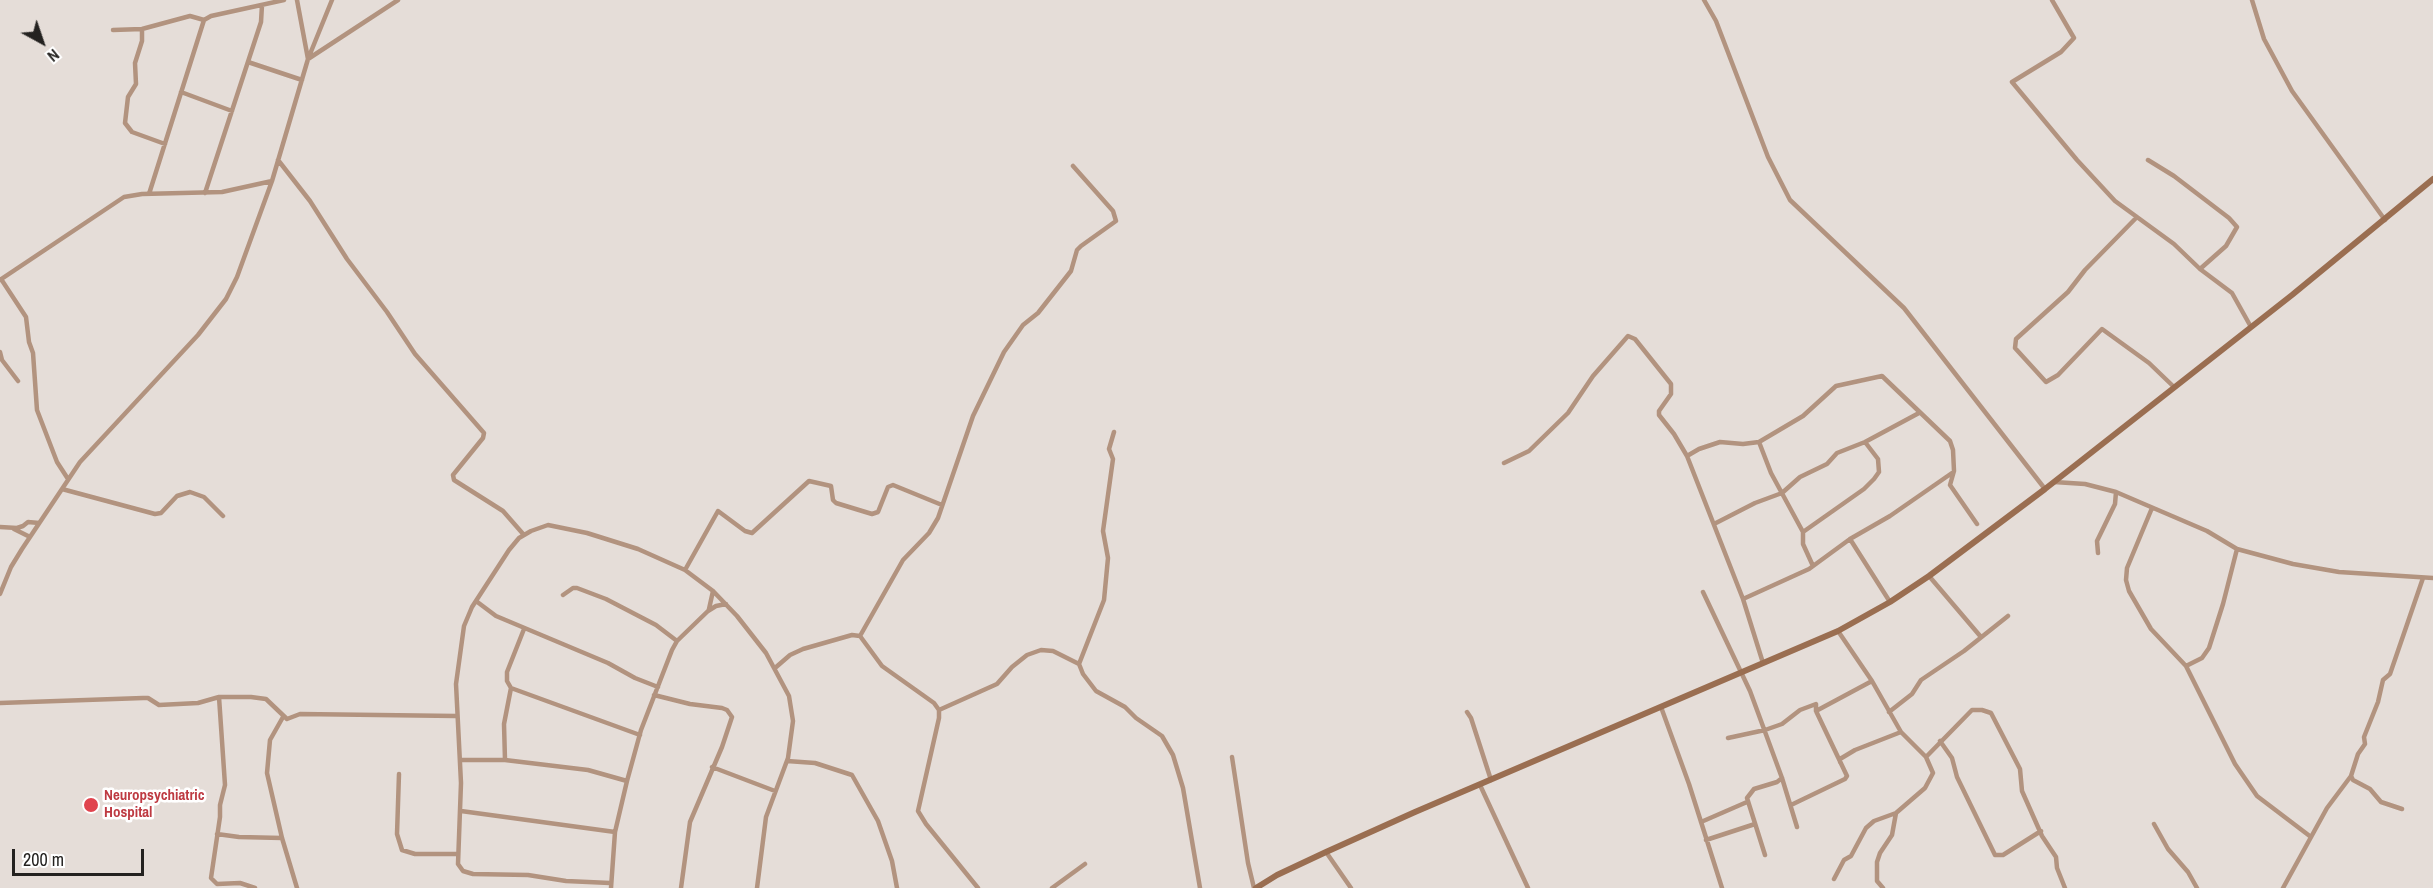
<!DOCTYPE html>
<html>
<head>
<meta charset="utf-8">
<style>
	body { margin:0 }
	#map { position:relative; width:2433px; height:888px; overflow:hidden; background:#e5ddd8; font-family:"Archivo Narrow",sans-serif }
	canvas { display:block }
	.north { position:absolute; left:12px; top:12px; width:60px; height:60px; -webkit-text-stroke:4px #fff; paint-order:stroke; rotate:140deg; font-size:16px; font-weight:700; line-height:24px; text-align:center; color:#242220 }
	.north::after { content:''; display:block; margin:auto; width:21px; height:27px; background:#242220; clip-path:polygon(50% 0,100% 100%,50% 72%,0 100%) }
	.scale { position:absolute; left:12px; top:849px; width:132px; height:27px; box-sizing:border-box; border:3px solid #242220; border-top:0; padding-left:8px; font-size:18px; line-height:21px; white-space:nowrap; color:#242220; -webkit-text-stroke:4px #fff; paint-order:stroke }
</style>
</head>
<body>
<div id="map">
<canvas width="2433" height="888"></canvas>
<div class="north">N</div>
<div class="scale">200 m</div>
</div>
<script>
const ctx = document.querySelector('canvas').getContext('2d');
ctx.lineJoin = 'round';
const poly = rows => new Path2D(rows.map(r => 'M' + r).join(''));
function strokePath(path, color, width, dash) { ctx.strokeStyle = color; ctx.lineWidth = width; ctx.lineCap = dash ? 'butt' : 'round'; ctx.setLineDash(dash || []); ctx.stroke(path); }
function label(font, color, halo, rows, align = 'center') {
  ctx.font = font + ' "Archivo Narrow",sans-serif'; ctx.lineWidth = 5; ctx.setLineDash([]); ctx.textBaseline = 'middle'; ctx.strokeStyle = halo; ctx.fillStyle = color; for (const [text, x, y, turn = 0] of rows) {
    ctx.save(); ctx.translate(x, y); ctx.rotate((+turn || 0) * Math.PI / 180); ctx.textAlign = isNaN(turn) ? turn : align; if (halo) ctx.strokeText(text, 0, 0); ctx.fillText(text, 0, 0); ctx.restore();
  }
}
strokePath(poly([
	[297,0,308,59,398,0],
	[1704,0,1716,21,1768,157,1790,200,1904,308,2045,489],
	[2052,0,2074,38,2061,52,2012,82,2077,160,2115,201,2174,244,2200,269,2232,293,2251,327],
	[2252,0,2264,39,2292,91,2385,220],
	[142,29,142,41,135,63,136,84,128,97,125,123,132,132,165,144],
	[113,30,142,29,190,16,204,20],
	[248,62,302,80],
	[181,92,232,111],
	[278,160,310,201,347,259,387,312,415,354,484,433,483,438,453,475,454,480,503,511,524,535],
	[2148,160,2174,176,2229,218,2237,227,2226,246,2200,269],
	[205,193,261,22,262,5],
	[149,194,204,20,211,16,284,0],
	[2137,217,2085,270,2068,292,2016,339,2015,348,2046,382,2058,375,2102,329,2149,363,2174,387],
	[1,279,26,317,29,342,33,353,37,410,57,462,68,479],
	[0,280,124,197,142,194,222,192,272,181],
	[0,352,2,360,18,381],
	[1114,432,1109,449,1113,459,1103,531,1108,558,1104,600,1079,664,1083,674,1096,691,1125,707,1136,718,1162,736,1173,755,1183,788,1200,888],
	[1759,442,1771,473,1803,532],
	[1687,456,1699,449,1720,442,1743,444,1759,442,1803,416,1836,386,1882,376,1950,441,1953,450,1954,471,1950,485,1977,524],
	[1504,463,1529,451,1568,413,1593,376,1628,336,1635,339,1671,384,1671,394,1659,411,1659,415,1674,434,1687,456,1743,599,1763,663],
	[2054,482,2085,484,2116,492,2207,531,2237,549,2293,564,2339,572,2433,578],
	[62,489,155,514,161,513,177,496,190,492,204,497,223,516],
	[2152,508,2127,568,2126,580,2129,591,2151,629,2186,666,2235,764,2257,796,2311,837],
	[1714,524,1755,503,1782,493,1800,477,1827,464,1837,453,1865,442,1919,413],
	[0,527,17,528,23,526,28,522,39,523],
	[14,529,30,537],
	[1850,539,1890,602],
	[2098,553,2097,541,2115,504,2116,492],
	[1813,566,1803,544,1803,532,1864,489,1874,479,1879,472,1878,459,1865,442],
	[685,570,718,511,745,531,752,533,809,481,831,486,833,500,836,503,872,514,878,512,888,487,893,485,942,505],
	[1929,576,1981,637],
	[1703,592,1750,691,1782,778,1797,827],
	[0,594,11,567,22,549,80,462,198,335,226,299,237,277,272,181,308,59,332,0],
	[563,595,573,588,577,588,606,599,656,625,677,641],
	[1743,599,1809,569,1850,539,1890,516,1952,473],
	[476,601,496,616,608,663,635,678,658,687],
	[709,609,713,591],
	[524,629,507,672,507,681,511,688,640,735],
	[860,636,903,560,929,533,938,518,973,416,1004,352,1023,325,1038,313,1071,271,1077,250,1081,246,1116,221,1113,211,1073,166],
	[2186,666,2202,658,2209,648,2223,604,2237,549],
	[775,668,790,655,803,649,852,635,860,636,882,666,934,703,939,710,939,718,918,811,926,824,978,888],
	[654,695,690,704,722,708,727,710,732,717,722,747,690,822,681,888],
	[219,697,225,785,220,805,220,817,211,878,217,884,240,883,255,888],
	[0,703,143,698,148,698,159,705,198,703,219,697,251,697,266,699,287,719,300,714,456,716],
	[1661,707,1689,784,1722,888],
	[939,710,997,684,1012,667,1027,655,1041,650,1053,651,1079,664],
	[1467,712,1471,718,1491,780],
	[1889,712,1912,694,1921,680,1964,651,2008,616],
	[283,717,270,740,267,773,282,838,297,888],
	[1728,738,1765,730,1782,724,1800,710,1816,704,1816,711,1872,681],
	[1940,741,1952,758,1957,777,1995,855,2003,855,2041,831],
	[1232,757,1248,863,1254,888],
	[1926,757,1972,710,1982,710,1991,713,2020,769,2022,791,2042,836,2056,857,2057,868,2065,888],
	[460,760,505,760,588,770,627,781],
	[505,760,504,724,511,688],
	[787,761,815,763,852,775,878,821,892,861,897,888],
	[1840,762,1840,759,1855,750,1901,732],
	[712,767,775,791],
	[399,774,397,834,402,850,415,854,457,854],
	[1480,785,1528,888],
	[1791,805,1845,779,1847,776,1816,711],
	[2402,809,2381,802,2370,789,2353,780,2351,776,2358,754,2365,744,2364,737,2378,702,2383,680,2390,674,2423,578],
	[461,811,615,832],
	[1701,822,1747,802],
	[2154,824,2168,849,2188,872,2197,888],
	[217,834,239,837,282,838],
	[1706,840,1755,824],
	[1326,852,1351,888],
	[1765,855,1747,798,1754,789,1777,782,1782,778],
	[1834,879,1844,860,1851,856,1866,828,1874,821,1896,813,1925,788,1933,773,1926,757,1901,732,1872,681,1838,631],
	[610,883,566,881,528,875,473,874,463,871,458,864,461,783,456,684,464,626,472,607,509,550,519,538,531,531,548,525,587,533,638,549,685,570,713,591,737,616,766,653,789,696,793,721,788,758,766,817,757,888],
	[611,888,615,832,627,781,641,730,672,650,677,641,708,611,716,606,726,604],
	[1052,888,1085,864],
	[1883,888,1877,881,1877,862,1880,853,1892,835,1896,813],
	[2283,888,2327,808,2351,776]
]), '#b2937f', 4.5);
strokePath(poly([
	[1256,888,1277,875,1326,852,1415,812,1838,631,1890,602,1929,576,2045,489,2292,295,2433,179]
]), '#9a6e51', 6);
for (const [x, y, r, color] of [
	[91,805,8,"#e0444e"]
]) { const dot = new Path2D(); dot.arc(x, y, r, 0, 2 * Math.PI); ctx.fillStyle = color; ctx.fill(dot); strokePath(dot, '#fff', 2); }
label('bold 15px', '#be3a42', '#fff', [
	["Neuropsychiatric",104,796],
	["Hospital",104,813]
], 'left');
</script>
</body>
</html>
